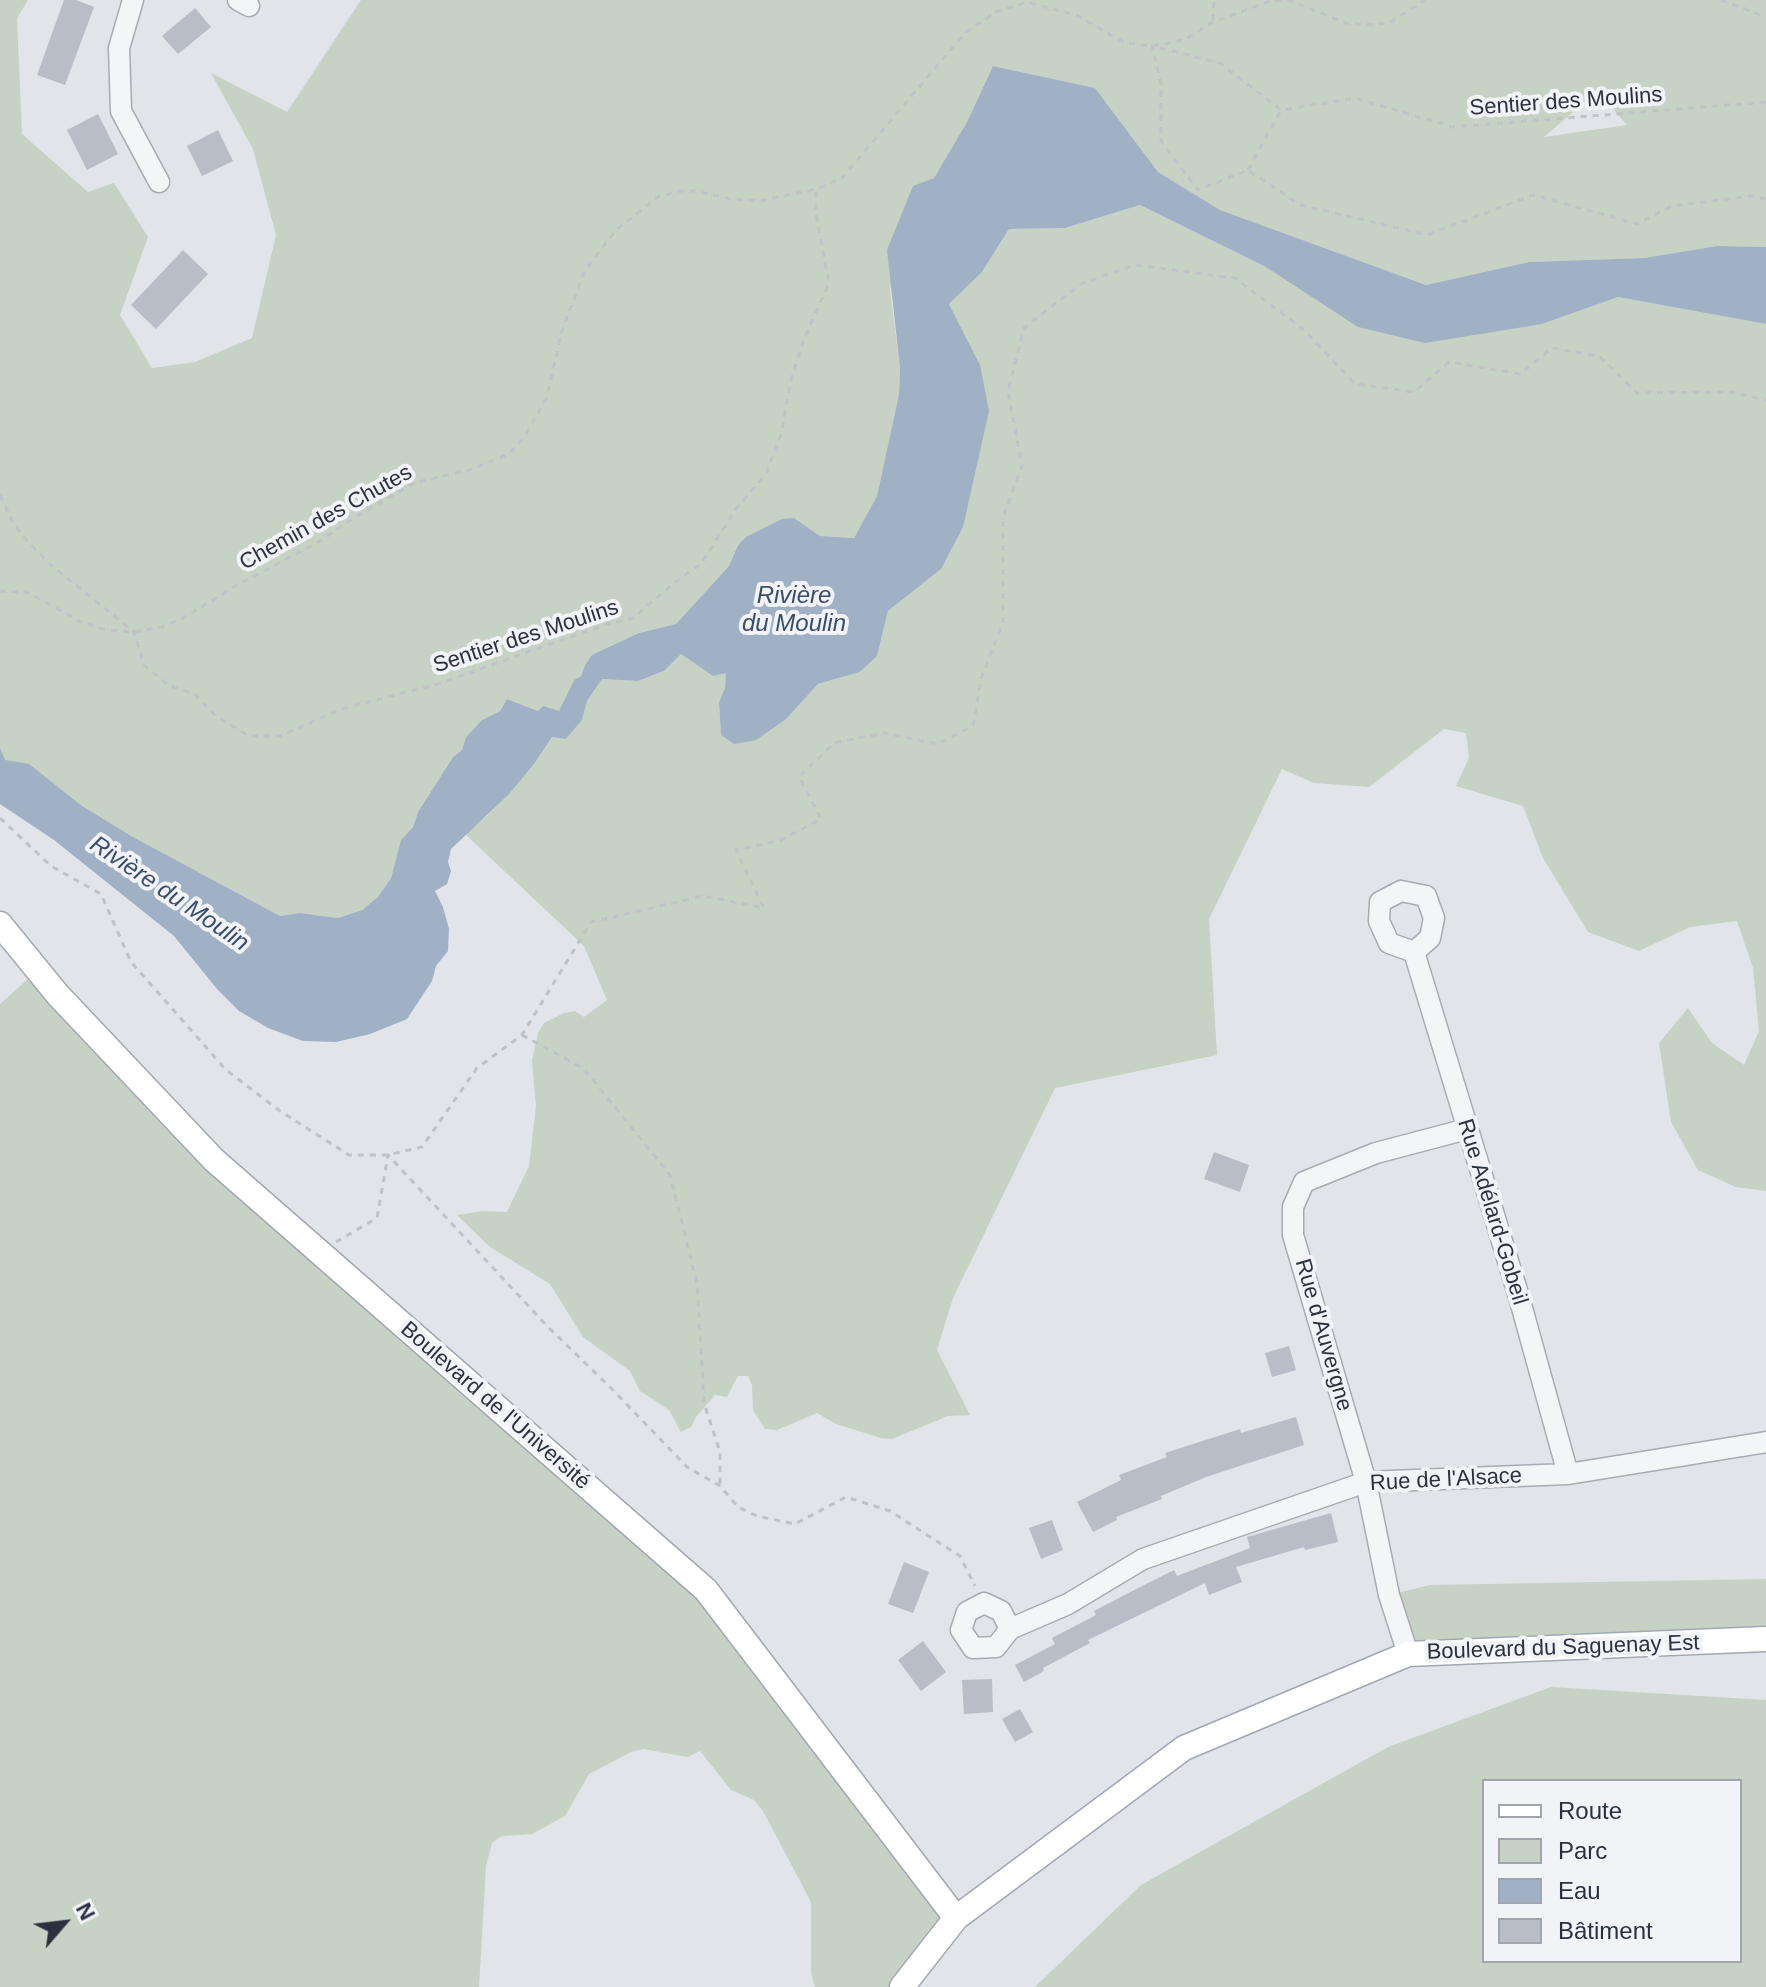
<!DOCTYPE html>
<html>
<head>
<meta charset="utf-8">
<style>
	body { margin:0 }
	#map { position:relative; width:1766px; height:1987px; overflow:hidden; background:#e1e4e9; font-family:Arial,sans-serif }
	canvas { display:block }
	.legend { position:absolute; left:1482px; top:1779px; width:260px; height:184px; box-sizing:border-box; background:#f1f3f6; border:2px solid #a2a5ad; margin:0; padding:10px 14px; list-style:none; font-size:24px; color:#2b313f }
	.legend li { display:flex; align-items:center; gap:16px; height:40px }
	.legend b { width:40px; border:2px solid #a2a5ad }
	.north { position:absolute; left:24px; top:1883px; width:80px; height:80px; -webkit-text-stroke:6px #f1f3f6; paint-order:stroke; rotate:62deg; font-size:22px; font-weight:700; line-height:32px; text-align:center; color:#2b313f }
	.north::after { content:''; display:block; margin:auto; width:28px; height:36px; background:#2b313f; clip-path:polygon(50% 0,100% 100%,50% 72%,0 100%) }
</style>
</head>
<body>
<div id="map">
<canvas width="1766" height="1987"></canvas>
<ul class="legend">
<li><b style="height:10px;background:#fff"></b>Route</li>
<li><b style="height:22px;background:#c6d2c3"></b>Parc</li>
<li><b style="height:22px;background:#a0b0c5"></b>Eau</li>
<li><b style="height:22px;background:#b9bdc5"></b>Bâtiment</li>
</ul>
<div class="north">N</div>
</div>
<script>
const ctx = document.querySelector('canvas').getContext('2d');
ctx.lineJoin = 'round';
function fillPath(path, color) { ctx.fillStyle = color; ctx.fill(path, 'evenodd'); }
const poly = rows => new Path2D(rows.map(r => 'M' + r).join(''));
function strokePath(path, color, width, dash) { ctx.strokeStyle = color; ctx.lineWidth = width; ctx.lineCap = dash ? 'butt' : 'round'; ctx.setLineDash(dash || []); ctx.stroke(path); }
function label(font, color, halo, rows, align = 'center') {
  ctx.font = font + ' Arial,sans-serif'; ctx.lineWidth = 8; ctx.setLineDash([]); ctx.textBaseline = 'middle'; ctx.strokeStyle = halo; ctx.fillStyle = color; for (const [text, x, y, turn = 0] of rows) {
    ctx.save(); ctx.translate(x, y); ctx.rotate((+turn || 0) * Math.PI / 180); ctx.textAlign = isNaN(turn) ? turn : align; if (halo) ctx.strokeText(text, 0, 0); ctx.fillText(text, 0, 0); ctx.restore();
  }
}
fillPath(poly([
	[0,0,28,0,17,18,22,134,88,192,114,183,148,237,120,315,152,368,195,362,252,338,276,235,253,149,211,73,287,112,361,0,1766,0,1766,247,1717,246,1644,258,1529,262,1426,285,1220,210,1158,172,1095,88,993,66,967,122,934,178,890,289,900,368,899,394,877,496,854,538,820,536,794,518,738,544,729,566,676,624,639,633,585,665,581,676,574,680,559,711,538,711,507,699,500,711,482,720,466,737,462,750,453,757,418,812,413,827,401,840,391,878,378,897,362,910,338,918,300,913,280,916,133,837,4,760,0,748],
	[1598,91,1627,125,1544,137],
	[1140,205,1266,267,1542,324,1618,297,1766,324,1766,1191,1736,1187,1698,1170,1671,1122,1659,1043,1688,1008,1712,1043,1744,1065,1759,1031,1753,968,1737,921,1690,927,1639,951,1588,932,1543,858,1523,806,1456,786,1469,758,1466,733,1444,729,1369,787,1314,783,1282,769,1209,919,1217,1055,1055,1088,953,1298,937,1350,970,1415,948,1416,892,1439,881,1438,836,1424,817,1413,777,1430,765,1429,753,1410,752,1385,748,1376,738,1376,727,1397,715,1395,696,1417,691,1427,681,1432,669,1410,640,1391,630,1371,583,1337,550,1284,490,1247,457,1215,483,1211,507,1212,529,1166,536,1106,532,1060,538,1033,544,1023,564,1013,575,1011,584,1017,607,1000,584,946,465,834,489,814,535,764,552,737,566,739,582,720,587,701,602,679,638,681,664,671,681,654,713,676,727,672,725,688,719,702,721,734,734,744,786,719,818,684,860,672,877,656,888,611,941,569,980,365,949,304,982,272,1009,229,1065,228],
	[38,970,214,1160,706,1590,956,1918,902,1987,815,1987,811,1973,811,1902,763,1811,754,1800,731,1790,700,1751,688,1757,643,1749,631,1752,589,1774,565,1816,532,1834,502,1836,492,1843,486,1866,479,1987,0,1987,0,1004],
	[1766,1579,1766,1639,1408,1654,1389,1595,1430,1585],
	[1551,1687,1766,1700,1766,1987,1035,1987,1141,1885,1388,1747],
	[1740,1781,1740,1961,1484,1961,1484,1781]
]), '#c6d2c3');
fillPath(poly([
	[993,66,1095,88,1158,172,1220,210,1426,285,1529,262,1644,258,1717,246,1766,247,1766,324,1618,297,1542,324,1425,343,1358,327,1266,267,1140,205,1065,228,1009,229,982,272,949,304,980,365,989,411,963,527,941,569,888,611,877,656,860,672,818,684,786,719,756,740,734,744,721,735,719,702,725,688,726,673,713,676,681,654,664,671,638,681,602,679,587,701,582,720,566,739,552,737,535,763,508,795,451,849,448,862,451,871,447,884,435,891,443,907,449,929,448,951,436,966,432,981,407,1019,370,1034,336,1042,303,1041,268,1028,239,1011,217,989,174,936,54,840,0,804,0,748,5,760,29,764,82,806,133,837,280,916,300,913,338,918,362,910,378,897,391,878,401,840,413,827,418,812,453,757,462,750,466,737,482,720,500,711,507,699,538,711,543,706,559,711,574,680,581,676,585,665,592,655,639,633,676,624,729,566,738,545,746,537,782,519,794,518,820,536,854,538,877,496,899,394,900,368,887,250,913,186,934,178,967,122]
]), '#a0b0c5');
fillPath(poly([
	[64,0,76,0,94,7,65,85,37,75],
	[195,8,211,27,178,54,162,36],
	[98,114,118,154,87,170,67,130],
	[218,130,233,161,202,176,187,146],
	[183,250,208,274,156,329,131,305],
	[1214,1152,1249,1165,1240,1192,1204,1179],
	[1289,1346,1296,1370,1272,1377,1265,1353],
	[1296,1417,1304,1445,1206,1477,1161,1496,1162,1499,1116,1517,1117,1520,1093,1532,1077,1502,1121,1480,1119,1475,1167,1457,1165,1453,1240,1429,1241,1433],
	[1331,1513,1338,1542,1305,1550,1304,1547,1236,1567,1242,1582,1209,1595,1205,1583,1088,1640,1090,1643,1043,1668,1044,1671,1024,1682,1015,1665,1055,1644,1052,1638,1096,1615,1094,1611,1142,1586,1174,1570,1177,1576,1250,1548,1247,1537],
	[1052,1520,1063,1550,1041,1559,1029,1528],
	[904,1562,929,1572,913,1613,888,1604],
	[923,1641,946,1672,921,1691,898,1660],
	[992,1679,993,1712,964,1714,962,1680],
	[1020,1709,1033,1732,1015,1742,1002,1719]
]), '#b9bdc5');
const minor = poly([
	[133,0,119,48,121,111,159,182],
	[238,0,249,6],
	[1401,891,1426,896,1434,918,1430,938,1414,952,1389,943,1379,921,1380,902,1401,891],
	[1414,952,1519,1297,1568,1474],
	[1010,1629,1001,1611,984,1603,967,1612,961,1630,973,1648,996,1647,1010,1629,1068,1604,1143,1559,1366,1482,1568,1474,1766,1442],
	[1408,1654,1389,1595,1366,1482,1293,1235,1293,1207,1304,1182,1376,1153,1467,1129]
]);
const major = poly([
	[0,924,58,995,214,1160,706,1590,956,1918],
	[902,1987,956,1918,1184,1748,1408,1654,1766,1639]
]);
strokePath(minor, '#a7abb3', 23);
strokePath(major, '#a2a8b3', 27);
strokePath(poly([
	[1721,0,1766,17],
	[1213,20,1214,0],
	[1766,102,1453,127,1355,98,1281,110,1220,63,1152,46,1161,84,1161,141,1198,190,1248,170,1300,205,1427,235,1533,195,1638,224,1672,206,1751,196,1766,199],
	[1248,170,1281,110],
	[0,495,15,526,29,543,51,565,134,632,144,665,168,685,196,695,216,716,249,736,280,736,341,709,438,684,607,624,633,618,678,580,701,564,736,509,766,474,781,434,790,384,804,339,829,283,816,214,816,190],
	[0,591,27,592,81,622,107,630,134,632,162,627,185,617,239,584,317,543,352,519,414,483,469,470,509,454,523,439,547,397,561,333,585,270,617,229,658,197,680,191,695,191,731,199,759,201,817,189,842,178,965,33,996,12,1027,2,1078,16,1125,43,1152,46,1184,40,1213,22,1270,1,1288,0,1346,23,1368,25,1389,23,1425,0],
	[0,818,51,866,101,894,131,962,226,1070,280,1111,349,1155,388,1155,422,1147,477,1068,522,1035,591,922,703,896,764,908,736,850,781,840,821,819,799,777,834,743,884,733,938,744,973,726,981,679,1003,622,1003,517,1022,466,1008,391,1024,328,1081,284,1134,265,1235,278,1304,330,1355,384,1414,392,1449,362,1520,374,1552,348,1599,356,1637,393,1732,392,1766,400],
	[522,1035,584,1069,670,1175,697,1284,704,1403,720,1452,720,1486],
	[336,1242,377,1218,388,1155,548,1327,612,1389,687,1467,720,1486,738,1507,757,1516,795,1524,846,1497,890,1511,960,1556,975,1586]
]), '#c0c2c7', 3, [6, 6]);
strokePath(minor, '#f4f5f7', 20);
strokePath(major, '#fff', 24);
label('22px', '#2b313f', '#f1f3f6', [
	["Sentier des Moulins",1566,102,-4],
	["Chemin des Chutes",326,518,-29],
	["Sentier des Moulins",526,637,-18],
	["Rue Adélard-Gobeil",1492,1212,73],
	["Rue d'Auvergne",1323,1335,74],
	["Boulevard de l'Université",495,1406,41],
	["Rue de l'Alsace",1446,1480,-3],
	["Boulevard du Saguenay Est",1563,1648,-2]
]);
label('italic 24px', '#394e6f', '#f1f3f6', [
	["Rivière",794,596],
	["du Moulin",794,624],
	["Rivière du Moulin",169,894,34]
]);
</script>
</body>
</html>
